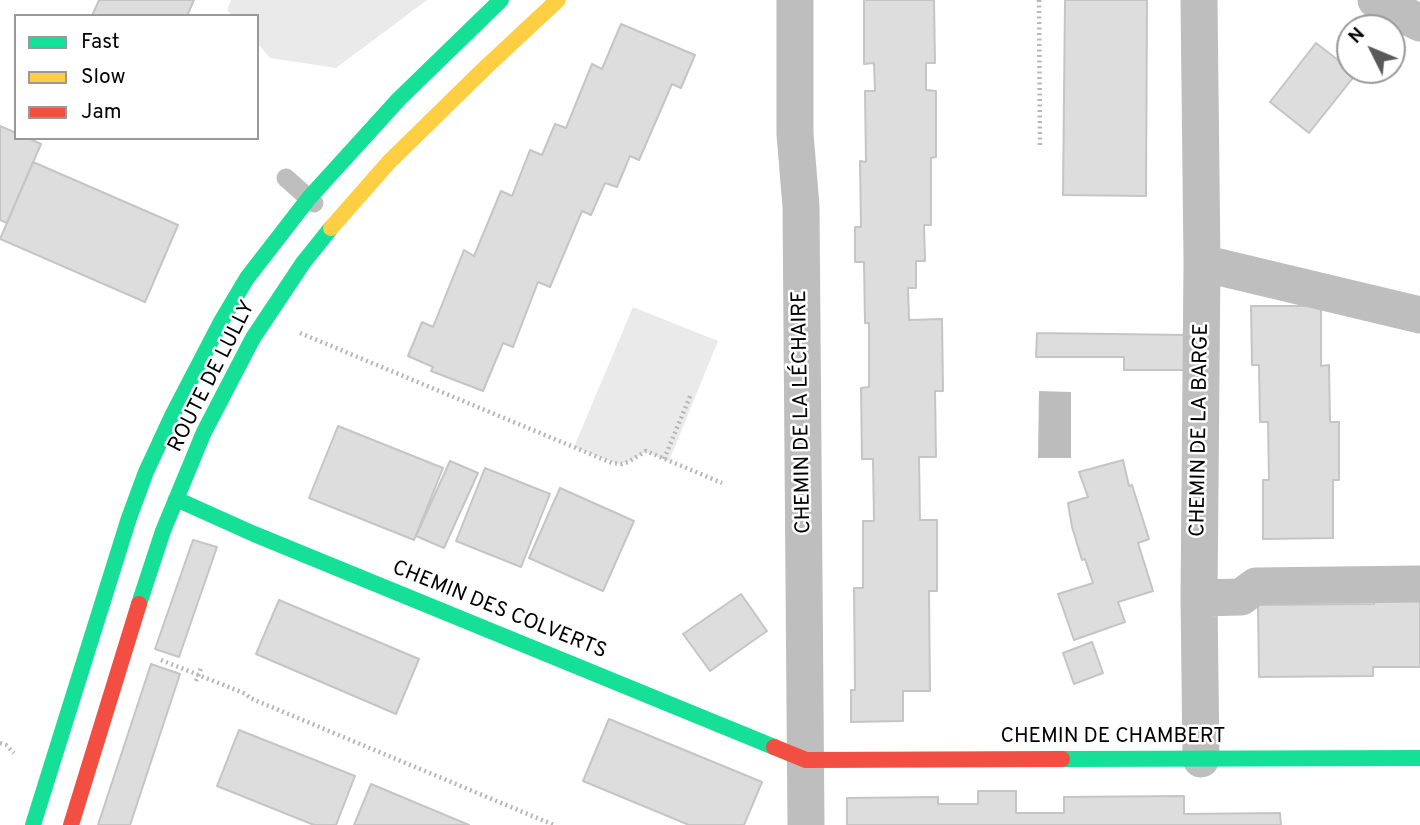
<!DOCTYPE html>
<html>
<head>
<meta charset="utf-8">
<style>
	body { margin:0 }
	#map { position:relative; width:1420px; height:825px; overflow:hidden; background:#fff; font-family:Overpass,sans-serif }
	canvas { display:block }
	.legend { position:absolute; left:14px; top:14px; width:245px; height:126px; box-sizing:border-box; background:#fff; border:2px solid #999; margin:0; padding:9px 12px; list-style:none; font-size:21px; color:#000 }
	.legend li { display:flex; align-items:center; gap:14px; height:35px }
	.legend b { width:35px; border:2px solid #999 }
	.north { position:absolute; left:1336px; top:14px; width:70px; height:70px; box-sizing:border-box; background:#fff; border:2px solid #999; border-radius:50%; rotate:313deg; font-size:19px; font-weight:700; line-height:28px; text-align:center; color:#000 }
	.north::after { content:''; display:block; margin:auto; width:24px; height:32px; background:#595959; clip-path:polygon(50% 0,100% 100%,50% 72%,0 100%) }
</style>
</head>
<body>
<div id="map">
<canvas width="1420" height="825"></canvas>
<ul class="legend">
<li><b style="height:9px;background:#16e098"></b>Fast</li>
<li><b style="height:9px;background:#ffcf43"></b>Slow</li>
<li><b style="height:9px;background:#f24e42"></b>Jam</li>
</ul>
<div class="north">N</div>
</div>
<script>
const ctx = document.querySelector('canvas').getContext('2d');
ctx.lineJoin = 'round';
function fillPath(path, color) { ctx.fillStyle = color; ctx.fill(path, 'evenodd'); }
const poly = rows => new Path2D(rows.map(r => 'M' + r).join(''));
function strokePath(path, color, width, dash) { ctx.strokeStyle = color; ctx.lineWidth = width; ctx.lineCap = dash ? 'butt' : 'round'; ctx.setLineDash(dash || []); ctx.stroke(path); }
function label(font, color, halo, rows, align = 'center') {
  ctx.font = font + ' Overpass,sans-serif'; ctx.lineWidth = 5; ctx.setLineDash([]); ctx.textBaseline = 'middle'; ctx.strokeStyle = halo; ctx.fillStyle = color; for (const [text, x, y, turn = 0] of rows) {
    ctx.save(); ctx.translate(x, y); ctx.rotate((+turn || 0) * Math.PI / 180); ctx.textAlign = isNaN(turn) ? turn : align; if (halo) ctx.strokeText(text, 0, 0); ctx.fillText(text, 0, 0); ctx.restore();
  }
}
fillPath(poly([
	[231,0,427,0,336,68,270,58,257,43,257,16,233,16,227,10],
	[633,307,718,341,669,461,646,452,628,462,618,464,574,447]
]), '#eaeaea');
fillPath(poly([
	[1039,391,1071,392,1071,458,1038,458]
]), '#bcbcbc');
const building = poly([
	[99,0,194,0,187,16,92,16,99,0],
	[864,0,934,0,935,63,926,63,926,90,936,91,936,157,931,158,931,225,924,225,925,261,916,261,916,288,908,288,909,320,942,319,943,391,935,391,936,457,919,457,920,520,937,520,937,591,929,591,930,691,903,691,903,721,851,722,851,690,855,690,854,588,863,588,863,521,874,521,873,459,862,459,861,388,869,387,869,323,865,323,864,262,855,262,855,227,861,227,860,161,866,162,865,91,875,91,874,63,864,64,864,0],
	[1065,0,1147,0,1146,196,1063,195,1065,0],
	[621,24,695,55,681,88,672,84,639,160,630,156,617,187,605,183,591,215,582,211,550,287,538,282,513,347,503,343,483,391,431,371,433,367,408,356,422,322,433,327,464,250,474,256,501,191,512,196,530,150,542,155,555,124,566,128,592,64,602,69,621,24],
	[1316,43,1356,74,1309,133,1270,102,1316,43],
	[0,126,16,133,16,138,28,138,41,144,7,223,0,220,0,126],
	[33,162,178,225,145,302,0,239,33,162],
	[1251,306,1321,306,1321,366,1329,365,1330,422,1339,422,1339,480,1333,480,1333,538,1263,539,1263,480,1269,480,1268,422,1260,422,1259,365,1252,365,1251,306],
	[1037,333,1187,335,1187,370,1124,370,1124,357,1036,357,1037,333],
	[338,426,443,468,414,540,309,498,338,426],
	[1123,460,1129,486,1132,485,1149,539,1138,543,1153,591,1118,602,1125,622,1074,640,1058,594,1093,583,1085,559,1082,560,1072,527,1068,503,1088,497,1079,472,1123,460],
	[450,461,478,473,444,548,416,536,450,461],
	[485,468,550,494,521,567,456,541,485,468],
	[560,488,634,521,603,591,529,558,560,488],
	[193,540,217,547,179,657,155,649,193,540],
	[741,594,767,631,710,671,683,634,741,594],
	[1375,597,1420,597,1420,667,1373,667,1373,676,1259,677,1258,605,1374,604,1375,597],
	[279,600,419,659,396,714,256,654,279,600],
	[1092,642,1103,673,1074,684,1063,653,1092,642],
	[151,664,180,674,130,825,98,825,151,664],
	[609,719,762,782,744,825,689,825,583,781,609,719],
	[239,730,355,776,336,825,314,825,217,786,239,730],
	[371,784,469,825,354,825,371,784],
	[978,791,1016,791,1016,813,1064,813,1064,797,1184,796,1184,814,1280,813,1281,825,847,825,847,798,938,797,938,804,978,804,978,791]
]);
fillPath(building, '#ddd');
strokePath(building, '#c5c5c5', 2);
strokePath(poly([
	[1039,0,1040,148],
	[300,333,612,463,622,464,628,462,646,451,722,483],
	[664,459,691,394],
	[161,660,246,694,250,698,554,825],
	[196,681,201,668],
	[0,743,6,745,14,753]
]), '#b8b8b8', 4.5, [2, 3.5]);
strokePath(poly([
	[286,178,314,203]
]), '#bebebe', 19);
strokePath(poly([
	[795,0,795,134,801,206,806,825],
	[1199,0,1202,263,1199,598,1201,759],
	[1376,0,1420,23],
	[1202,263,1420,315],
	[1199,598,1241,597,1256,586,1420,584]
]), '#bebebe', 37);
strokePath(poly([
	[176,499,254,534,774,747],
	[139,604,163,531,204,432,253,338,303,263,331,228],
	[1062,759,1420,758],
	[33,825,129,518,146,472,172,416,222,320,247,278,309,198,399,99,501,0]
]), '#16e098', 16);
strokePath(poly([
	[331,228,389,162,485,68,558,0]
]), '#ffcf43', 16);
strokePath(poly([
	[774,747,806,760,1062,759],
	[71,825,139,604]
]), '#f24e42', 16);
label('21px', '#000', '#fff', [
	["ROUTE DE LULLY",213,377,-63],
	["CHEMIN DE LA LÉCHAIRE",803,412,-91],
	["CHEMIN DE LA BARGE",1201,430,-89],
	["CHEMIN DES COLVERTS",499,611,22],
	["CHEMIN DE CHAMBERT",1113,738]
]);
</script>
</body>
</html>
